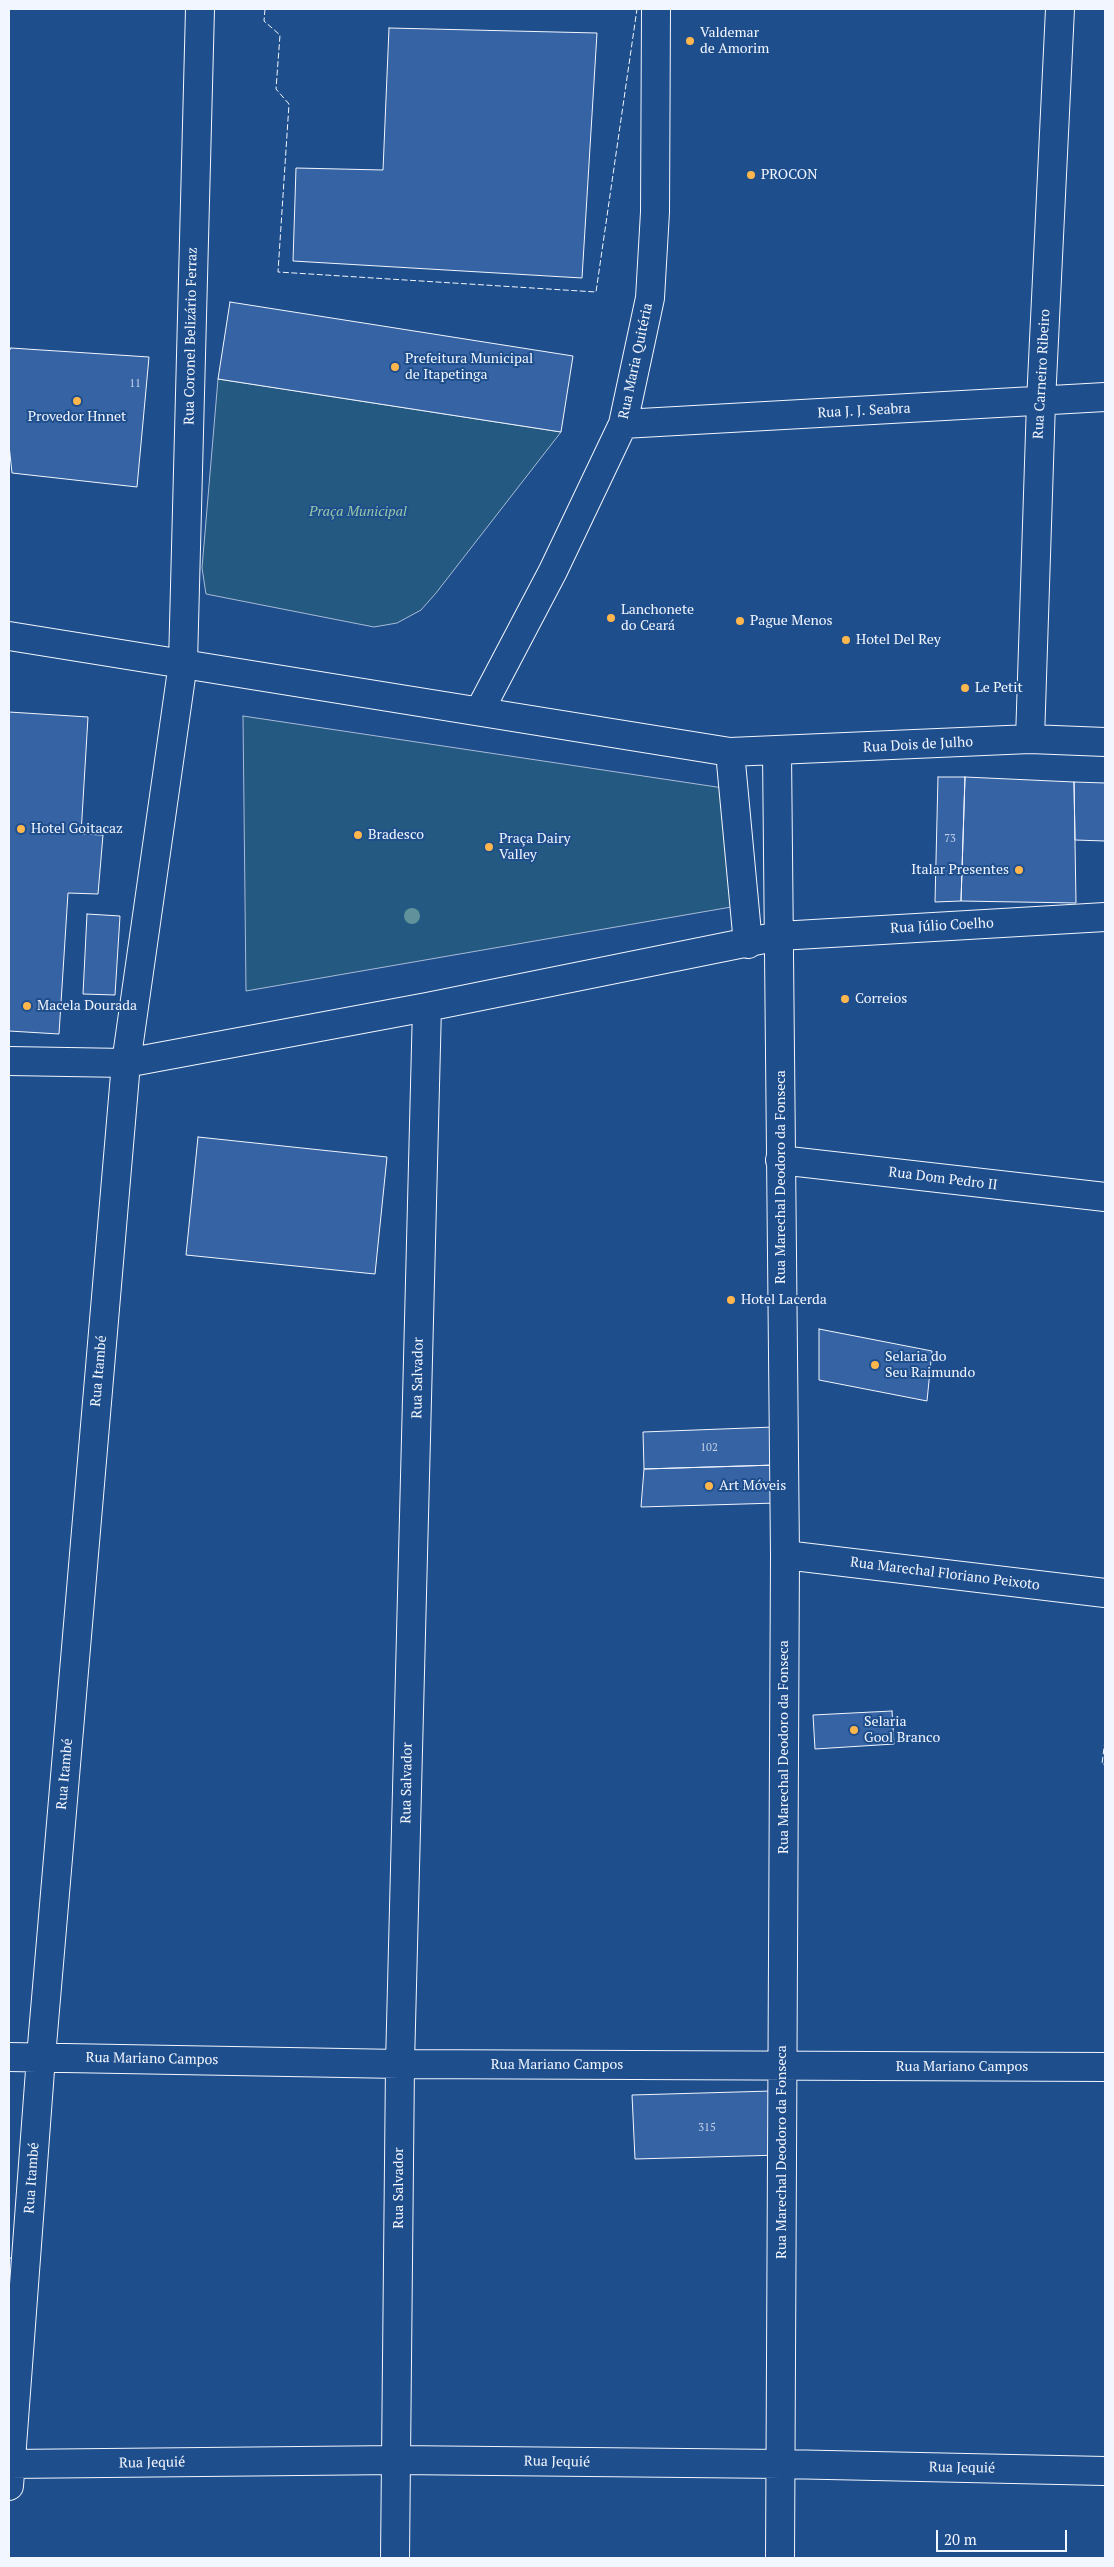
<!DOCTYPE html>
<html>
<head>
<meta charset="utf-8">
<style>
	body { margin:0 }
	#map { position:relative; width:1114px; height:2567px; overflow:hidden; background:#1f4e8c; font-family:"PT Serif",serif }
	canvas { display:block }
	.frame { position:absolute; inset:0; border:10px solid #f2f6ff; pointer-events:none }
	.scale { position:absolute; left:936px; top:2530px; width:131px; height:22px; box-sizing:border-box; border:2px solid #f2f6ff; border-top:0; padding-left:6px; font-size:15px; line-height:18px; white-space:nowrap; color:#f2f6ff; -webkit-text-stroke:4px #1f4e8c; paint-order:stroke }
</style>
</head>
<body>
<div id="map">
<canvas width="1114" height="2567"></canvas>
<div class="frame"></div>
<div class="scale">20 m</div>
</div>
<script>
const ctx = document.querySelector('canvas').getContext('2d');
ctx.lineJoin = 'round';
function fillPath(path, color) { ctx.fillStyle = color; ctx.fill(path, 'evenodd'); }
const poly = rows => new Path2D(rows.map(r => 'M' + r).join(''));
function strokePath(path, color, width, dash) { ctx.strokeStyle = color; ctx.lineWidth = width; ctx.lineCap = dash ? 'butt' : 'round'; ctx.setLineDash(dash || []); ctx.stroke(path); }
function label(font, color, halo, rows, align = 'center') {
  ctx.font = font + ' "PT Serif",serif'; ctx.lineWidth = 4; ctx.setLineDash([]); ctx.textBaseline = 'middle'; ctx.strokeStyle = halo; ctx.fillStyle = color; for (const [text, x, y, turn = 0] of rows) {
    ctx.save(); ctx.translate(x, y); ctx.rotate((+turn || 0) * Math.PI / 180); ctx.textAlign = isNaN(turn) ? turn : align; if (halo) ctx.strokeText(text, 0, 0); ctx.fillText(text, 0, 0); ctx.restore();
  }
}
const green = poly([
	[218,379,561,432,436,593,421,610,397,623,374,627,206,594,202,568,218,379],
	[243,716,730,789,737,906,246,991,243,716]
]);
fillPath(green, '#245a82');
strokePath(green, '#a8bbd7', 1);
const building = poly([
	[389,28,597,33,582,278,293,261,296,168,383,170,389,28],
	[230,302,573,356,561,432,218,379,230,302],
	[11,348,149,357,137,487,12,473,9,445,9,351,11,348],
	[9,712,88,717,81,834,103,835,98,894,68,893,59,1034,9,1031,9,712],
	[938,777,965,777,961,901,935,902,938,777],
	[965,777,1074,782,1076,903,961,901,965,777],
	[1074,782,1105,783,1105,841,1075,840,1074,782],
	[87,914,120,916,115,995,83,994,87,914],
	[198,1137,387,1157,375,1274,186,1255,198,1137],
	[819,1329,932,1351,927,1401,819,1380,819,1329],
	[774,1427,776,1465,644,1469,643,1432,774,1427],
	[776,1465,777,1503,641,1507,644,1469,776,1465],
	[892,1711,894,1744,815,1749,813,1715,892,1711],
	[772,2091,781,2155,635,2159,632,2095,772,2091],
	[9,2258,16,2258,9,2325,9,2258]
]);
fillPath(building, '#3563a3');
strokePath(building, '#f2f6ff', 1);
const street = poly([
	[623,424,1105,397],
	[9,636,730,752,748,944],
	[480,710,553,571,623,424,650,298,655,212,656,9],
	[1030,739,1041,402,1060,9],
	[730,752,1030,739,1105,742],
	[777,752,785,1555,780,2558],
	[9,1061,126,1063,427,1007,779,936,1105,917],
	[780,1160,1105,1197],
	[785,1555,1105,1593],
	[9,2057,400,2064,1105,2067],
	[9,2464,397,2460,782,2464,1105,2471],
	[9,2486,41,2057,126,1063,183,663,200,9],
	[395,2558,400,2064,427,1007]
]);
strokePath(street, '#f2f6ff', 30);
strokePath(street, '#1f4e8c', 28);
strokePath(poly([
	[265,9,264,21,280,35,276,89,289,104,278,272,596,292,637,9],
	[1105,1740,1102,1764,1105,1764]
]), '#f2f6ff', 1, [6, 2.5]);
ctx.fillStyle = '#61919a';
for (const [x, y] of [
	[412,916]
]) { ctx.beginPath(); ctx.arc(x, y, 8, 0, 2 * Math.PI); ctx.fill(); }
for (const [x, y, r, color] of [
	[690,41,5,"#ffb74d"],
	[751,175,5,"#ffb74d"],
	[395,367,5,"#ffb74d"],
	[77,401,5,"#ffb74d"],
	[611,618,5,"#ffb74d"],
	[740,621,5,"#ffb74d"],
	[846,640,5,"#ffb74d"],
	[965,688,5,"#ffb74d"],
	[21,829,5,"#ffb74d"],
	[358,835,5,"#ffb74d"],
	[489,847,5,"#ffb74d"],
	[1019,870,5,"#ffb74d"],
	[845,999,5,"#ffb74d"],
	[27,1006,5,"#ffb74d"],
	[731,1300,5,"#ffb74d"],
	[875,1365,5,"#ffb74d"],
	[709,1486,5,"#ffb74d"],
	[854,1730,5,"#ffb74d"]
]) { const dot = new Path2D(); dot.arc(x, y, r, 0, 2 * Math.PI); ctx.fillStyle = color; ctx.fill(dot); strokePath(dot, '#1f4e8c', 2); }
label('11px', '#c3d1e8', null, [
	["11",135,384],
	["73",950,839],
	["102",709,1448],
	["315",707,2128]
]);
label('14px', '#f2f6ff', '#1f4e8c', [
	["Valdemar",700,33],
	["de Amorim",700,49],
	["PROCON",761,175],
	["Prefeitura Municipal",405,359],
	["de Itapetinga",405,375],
	["Provedor Hnnet",77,417,"center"],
	["Lanchonete",621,610],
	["do Ceará",621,626],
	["Pague Menos",750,621],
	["Hotel Del Rey",856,640],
	["Le Petit",975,688],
	["Hotel Goitacaz",31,829],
	["Bradesco",368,835],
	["Praça Dairy",499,839],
	["Valley",499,855],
	["Italar Presentes",1009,870,"right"],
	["Correios",855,999],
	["Macela Dourada",37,1006],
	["Hotel Lacerda",741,1300],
	["Selaria do",885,1357],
	["Seu Raimundo",885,1373],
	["Art Móveis",719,1486],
	["Selaria",864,1722],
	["Gool Branco",864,1738]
], 'left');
label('14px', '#f2f6ff', '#1f4e8c', [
	["Rua Coronel Belizário Ferraz",191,336,-89],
	["Rua Maria Quitéria",636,361,-78],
	["Rua Carneiro Ribeiro",1042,374,-87],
	["Rua J. J. Seabra",864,411,-3],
	["Rua Dois de Julho",918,745,-3],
	["Rua Júlio Coelho",942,926,-3],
	["Rua Marechal Deodoro da Fonseca",781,1177,-90],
	["Rua Dom Pedro II",943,1179,7],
	["Rua Itambé",99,1371,-85],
	["Rua Salvador",418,1378,-89],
	["Rua Marechal Floriano Peixoto",945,1574,7],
	["Rua Marechal Deodoro da Fonseca",784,1747,-90],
	["Rua Itambé",65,1774,-85],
	["Rua Salvador",407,1783,-89],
	["Rua Mariano Campos",152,2059,1],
	["Rua Mariano Campos",557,2065],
	["Rua Mariano Campos",962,2067],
	["Rua Marechal Deodoro da Fonseca",782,2152,-90],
	["Rua Itambé",32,2178,-86],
	["Rua Salvador",399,2188,-90],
	["Rua Jequié",557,2462,1],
	["Rua Jequié",152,2463,-1],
	["Rua Jequié",962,2468,1]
]);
label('italic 14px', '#97c8a6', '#1f4e8c', [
	["Praça Municipal",358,512]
]);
</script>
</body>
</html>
